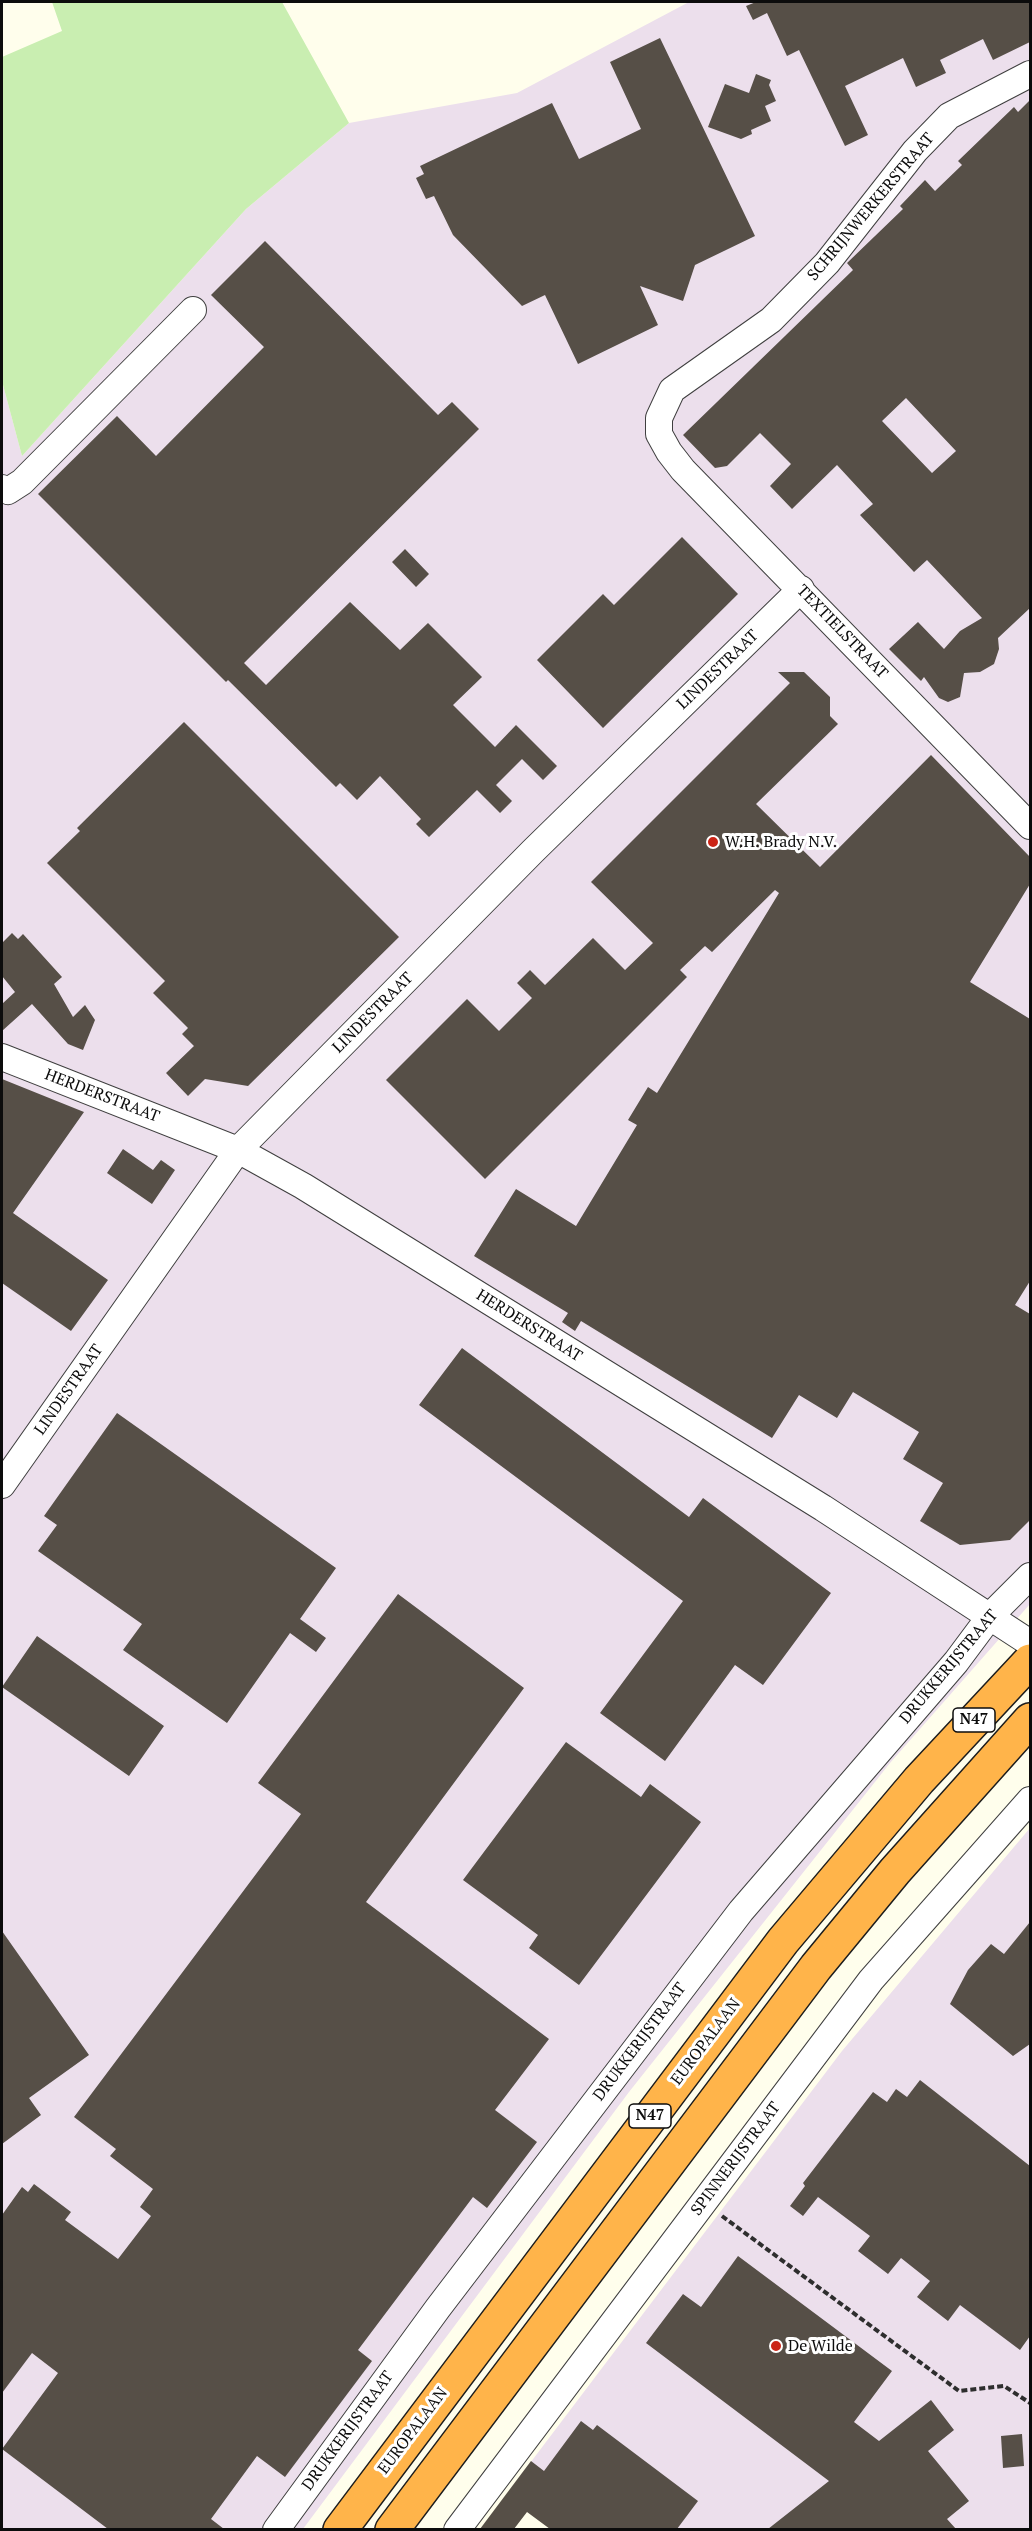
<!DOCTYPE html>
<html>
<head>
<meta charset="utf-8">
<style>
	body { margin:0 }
	#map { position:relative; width:1032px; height:2531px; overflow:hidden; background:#fffeec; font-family:"PT Serif",serif }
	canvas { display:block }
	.frame { position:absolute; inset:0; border:3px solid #0c0c0c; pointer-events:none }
</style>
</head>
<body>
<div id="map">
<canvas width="1032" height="2531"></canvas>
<div class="frame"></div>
</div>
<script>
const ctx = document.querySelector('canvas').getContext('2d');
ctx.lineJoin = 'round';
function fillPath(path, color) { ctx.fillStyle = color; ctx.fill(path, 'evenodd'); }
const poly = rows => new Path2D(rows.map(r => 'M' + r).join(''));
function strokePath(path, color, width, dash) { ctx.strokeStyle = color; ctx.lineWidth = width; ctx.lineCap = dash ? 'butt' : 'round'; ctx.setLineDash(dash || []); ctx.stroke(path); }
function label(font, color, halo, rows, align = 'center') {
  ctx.font = font + ' "PT Serif",serif'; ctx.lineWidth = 6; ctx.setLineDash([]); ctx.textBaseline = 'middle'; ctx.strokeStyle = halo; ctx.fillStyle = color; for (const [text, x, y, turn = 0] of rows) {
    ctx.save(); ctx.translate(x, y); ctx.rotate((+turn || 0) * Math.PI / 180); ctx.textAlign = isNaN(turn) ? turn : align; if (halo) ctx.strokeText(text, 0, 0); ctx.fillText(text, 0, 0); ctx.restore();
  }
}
fillPath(poly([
	[689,2,1030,2,1030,1604,890,1763,629,2092,303,2529,2,2529,2,381,22,456,246,209,349,123,517,93],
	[1030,1828,1030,2529,595,2529,521,2475,842,2051]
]), '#ecdfec');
fillPath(poly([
	[52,2,282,2,349,123,246,209,22,456,2,381,2,57,62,31]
]), '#c9eeb1');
fillPath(poly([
	[756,2,1030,2,1030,42,993,60,983,39,940,60,946,73,916,87,903,58,845,86,868,135,845,146,799,50,787,56,767,13,753,20,746,6],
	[660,38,755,236,695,265,683,301,640,286,658,325,578,364,545,295,522,306,453,235,434,196,426,199,416,178,424,174,420,166,552,103,579,159,641,129,610,62],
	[756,74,771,80,769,85,776,101,765,106,771,121,751,130,752,134,741,139,708,127,725,84,749,93],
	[1030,100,1030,608,998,638,999,649,994,664,980,672,964,673,960,697,948,702,939,698,924,677,921,681,889,649,918,622,944,649,960,631,982,618,927,560,914,572,860,515,873,504,837,465,792,509,770,486,791,464,760,433,727,466,715,468,683,435,853,270,847,263,903,209,900,206,925,180,935,191,962,165,958,161,1014,107,1018,112],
	[906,398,956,451,932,473,882,421],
	[265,241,438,415,452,402,479,429,244,663,266,685,350,602,400,650,428,623,482,677,453,705,495,747,516,725,557,766,543,780,522,759,496,785,512,801,500,813,477,790,429,837,416,824,421,819,380,776,357,800,340,783,336,787,228,680,226,682,38,494,117,416,156,456,264,347,211,295],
	[682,537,738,594,603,728,537,660,603,594,614,605],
	[405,549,429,574,416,587,392,562],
	[778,672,804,672,830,697,830,716,838,724,756,804,820,867,931,755,1030,857,1030,884,970,982,1030,1019,1030,1281,1015,1305,1030,1314,1030,1520,1010,1540,960,1545,920,1521,943,1483,903,1459,919,1432,853,1392,837,1418,799,1395,772,1438,581,1321,575,1331,562,1322,568,1313,474,1256,516,1189,576,1226,637,1125,628,1120,648,1087,657,1093,779,893,775,890,712,952,705,946,680,970,687,977,485,1179,386,1080,467,999,499,1031,532,998,517,983,530,970,545,985,593,938,625,970,653,943,591,882,790,683],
	[184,722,399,937,248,1086,205,1079,188,1096,166,1073,194,1046,182,1034,188,1028,153,993,165,981,47,863,80,831,77,828],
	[12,933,18,939,23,934,62,977,54,984,73,1017,85,1005,95,1020,83,1050,68,1044,32,1004,2,1031,2,1004,15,992,2,976,2,943],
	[2,1079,84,1112,13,1213,108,1280,71,1331,2,1283],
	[123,1149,153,1170,161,1160,175,1170,152,1204,107,1173],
	[462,1348,689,1517,703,1498,831,1593,763,1685,735,1665,665,1761,600,1713,683,1601,419,1405],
	[117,1413,336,1568,300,1619,326,1638,316,1652,290,1633,227,1723,123,1650,142,1624,38,1551,57,1525,44,1516],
	[398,1594,524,1688,366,1902,549,2039,495,2110,537,2142,487,2208,473,2197,358,2350,372,2361,285,2477,257,2456,211,2519,224,2529,108,2529,2,2449,58,2373,32,2353,2,2393,2,2215,22,2187,28,2192,34,2184,71,2212,65,2220,118,2259,151,2216,140,2207,153,2189,110,2156,116,2149,74,2117,301,1814,258,1783],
	[37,1636,164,1726,129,1776,2,1687],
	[566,1742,641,1797,650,1784,701,1822,579,1985,529,1948,538,1935,463,1880],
	[1030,1922,1030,2044,1013,2056,950,2004,968,1970,991,1944,1004,1954],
	[2,1931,89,2055,29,2098,41,2115,2,2144],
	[920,2080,1030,2166,1030,2336,1020,2350,960,2305,948,2321,917,2297,930,2281,901,2258,888,2274,858,2251,870,2236,818,2197,803,2216,790,2206,805,2186,803,2183,873,2092,887,2102,896,2089,907,2097],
	[738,2256,892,2371,854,2422,879,2441,931,2400,954,2430,928,2451,969,2501,947,2519,956,2529,768,2529,829,2481,646,2343,683,2294,701,2307],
	[581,2421,593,2430,597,2425,698,2501,677,2529,550,2529,527,2512,514,2529,480,2529,531,2461,544,2471],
	[1022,2434,1024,2466,1003,2468,1001,2436]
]), '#564f47');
const minor = poly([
	[1030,74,949,116,915,151,827,263,771,320,672,390,659,418,659,434,669,452,683,470,1030,826],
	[2,488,8,491,22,482,193,310],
	[2,1057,238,1150,303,1186,823,1508,1030,1643],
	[2,1485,238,1150,533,851,801,589],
	[276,2530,438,2308,741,1911,956,1662,991,1615,1030,1576],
	[457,2530,871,1980,1030,1800]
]);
const highway = poly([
	[340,2530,783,1941,919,1780,1030,1661],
	[392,2530,816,1967,895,1871,1030,1720]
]);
strokePath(minor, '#3f3f3f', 28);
strokePath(highway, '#1d1d1d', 36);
strokePath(poly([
	[722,2216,959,2391,1004,2386,1030,2403]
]), '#2e2e2e', 4, [6, 3]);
strokePath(minor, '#fff', 26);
strokePath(highway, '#ffb44a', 33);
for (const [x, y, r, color] of [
	[713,842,6,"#cb2416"],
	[776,2346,6,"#cb2416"]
]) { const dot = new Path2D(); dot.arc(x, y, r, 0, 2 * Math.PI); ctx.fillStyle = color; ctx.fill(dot); strokePath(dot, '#fff', 2); }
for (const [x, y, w] of [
	[974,1720,42],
	[650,2116,42]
]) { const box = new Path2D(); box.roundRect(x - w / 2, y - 12, w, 24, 4.5); ctx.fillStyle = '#fff'; ctx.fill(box); strokePath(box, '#0c0c0c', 1.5); }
label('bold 15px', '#0c0c0c', null, [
	["N47",974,1720],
	["N47",650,2116]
]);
label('16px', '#0c0c0c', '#fff', [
	["SCHRIJNWERKERSTRAAT",871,207,-50],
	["TEXTIELSTRAAT",842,632,46],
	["LINDESTRAAT",718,670,-44],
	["LINDESTRAAT",373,1013,-45],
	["HERDERSTRAAT",102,1096,21],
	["HERDERSTRAAT",529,1326,32],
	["LINDESTRAAT",69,1390,-55],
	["DRUKKERIJSTRAAT",949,1667,-50],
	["DRUKKERIJSTRAAT",640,2042,-53],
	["EUROPALAAN",706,2042,-53],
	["SPINNERIJSTRAAT",736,2159,-53],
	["DRUKKERIJSTRAAT",348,2431,-54],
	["EUROPALAAN",413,2431,-53]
]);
label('16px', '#0c0c0c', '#fff', [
	["W.H. Brady N.V.",725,842],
	["De Wilde",788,2346]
], 'left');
</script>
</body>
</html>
